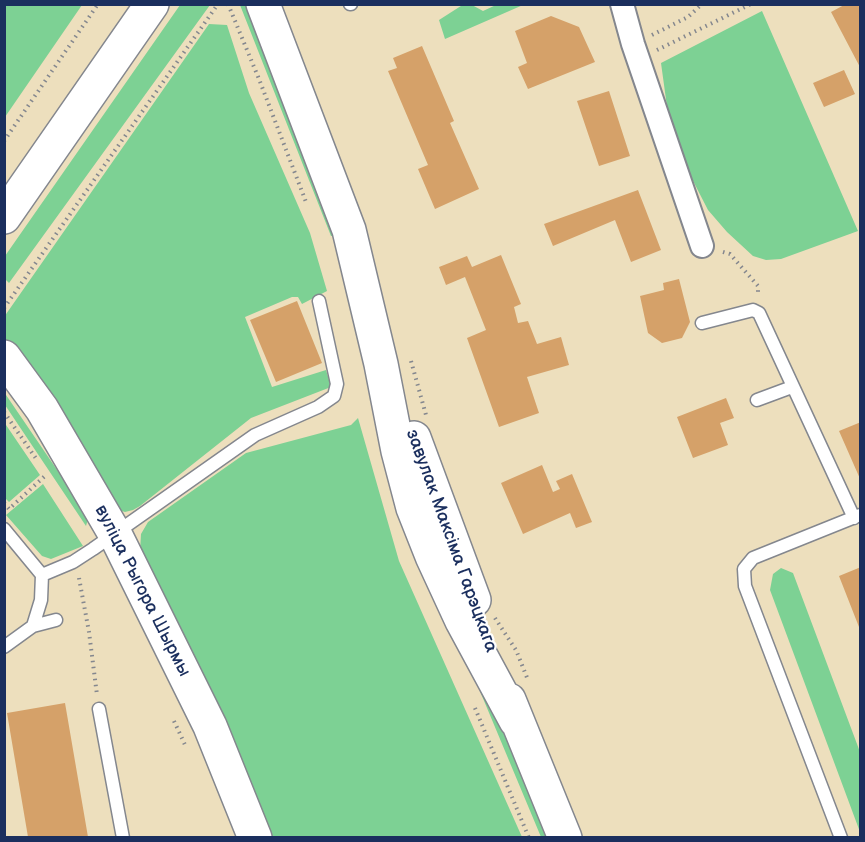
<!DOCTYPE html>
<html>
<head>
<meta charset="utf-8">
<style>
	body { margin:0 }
	#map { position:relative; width:865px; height:842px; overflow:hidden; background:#eddfbd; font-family:"Balsamiq Sans",sans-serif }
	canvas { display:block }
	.frame { position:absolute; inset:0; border:6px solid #1b2f5e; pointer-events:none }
</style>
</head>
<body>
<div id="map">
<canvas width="865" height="842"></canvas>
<div class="frame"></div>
</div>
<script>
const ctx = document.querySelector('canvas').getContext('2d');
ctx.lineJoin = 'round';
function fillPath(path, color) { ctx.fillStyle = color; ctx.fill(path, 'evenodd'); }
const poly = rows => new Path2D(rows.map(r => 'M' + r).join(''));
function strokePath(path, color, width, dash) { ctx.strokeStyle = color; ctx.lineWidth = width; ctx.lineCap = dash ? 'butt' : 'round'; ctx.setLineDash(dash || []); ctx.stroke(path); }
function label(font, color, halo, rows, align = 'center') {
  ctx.font = font + ' "Balsamiq Sans",sans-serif'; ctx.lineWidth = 4.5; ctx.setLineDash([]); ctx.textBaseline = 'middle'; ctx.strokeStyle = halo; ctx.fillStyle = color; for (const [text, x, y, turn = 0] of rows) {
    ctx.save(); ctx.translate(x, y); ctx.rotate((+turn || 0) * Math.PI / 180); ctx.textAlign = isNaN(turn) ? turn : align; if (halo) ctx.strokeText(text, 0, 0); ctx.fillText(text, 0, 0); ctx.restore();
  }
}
fillPath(poly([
	[5,4,82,5,5,117,4,5],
	[464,4,472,5,483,11,496,5,523,5,445,39,439,20],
	[180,5,210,5,9,283,5,279,5,256],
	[240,5,251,5,337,236,331,236],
	[762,11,858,231,781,259,766,260,753,256,727,232,708,210,689,173,668,114,661,63],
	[209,24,227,25,249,93,310,233,327,291,302,304,298,297,292,297,245,317,272,387,326,370,331,387,251,418,140,506,133,510,125,512,119,510,56,411,5,340,4,317],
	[4,392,83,508,88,519,86,526,5,405],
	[358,418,399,561,522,837,266,837,140,552,141,534,148,522,246,453,351,425],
	[4,422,40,475,9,502,5,498],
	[43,484,83,546,51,559,42,556,6,515],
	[781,568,793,573,860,752,860,832,770,590,773,574],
	[446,610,451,611,551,837,541,837]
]), '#7dd194');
fillPath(poly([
	[846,4,861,4,861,69,831,12],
	[551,16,579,27,595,62,528,89,518,67,527,63,515,31],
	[422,46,454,121,450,123,479,189,435,209,418,169,428,165,388,71,397,68,393,58],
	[844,70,855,94,824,107,813,83],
	[609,91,630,156,599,166,577,101],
	[638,190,661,250,631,262,615,220,553,246,544,224],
	[501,255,521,304,514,307,518,323,528,321,537,344,561,337,569,365,527,377,539,413,499,427,467,338,486,330,465,277,446,285,439,267,467,256,472,267],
	[679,279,690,322,682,338,662,343,648,333,640,296,664,290,663,283],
	[297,301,322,363,276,382,250,320],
	[726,398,734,418,720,423,728,445,693,458,677,417],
	[861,422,861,481,839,431],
	[542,465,553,492,560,489,556,481,572,474,592,522,576,528,570,513,523,534,501,483],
	[861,567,861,627,859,627,839,576],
	[65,703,88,837,28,837,7,713]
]), '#d5a169');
const lane = poly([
	[350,4,351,4],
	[702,323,753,310,759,313,854,518],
	[757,400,792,387],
	[4,529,42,575,73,562,93,549,255,435,318,407,334,396,337,384,319,301],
	[33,626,56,620],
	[4,647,33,626,41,600,42,575],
	[99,709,123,838],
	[841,838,745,586,744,569,753,558,860,515]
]);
const street = poly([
	[622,4,633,44,702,246]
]);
const secondary = poly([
	[263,4,349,230,381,364,398,451,413,508,432,556,462,621,516,721],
	[4,217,152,4],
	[4,357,42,409,115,534,210,726,255,838],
	[414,438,474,600],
	[509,700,565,838]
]);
strokePath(lane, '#84878e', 15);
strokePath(street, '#84878e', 26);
strokePath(secondary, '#84878e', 36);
strokePath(poly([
	[228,4,259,79,306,202],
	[652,35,688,17,702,4],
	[657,50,751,4],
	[4,141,98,4],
	[723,252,730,254,758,286,758,295],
	[4,308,218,4],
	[411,361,426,415],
	[4,412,37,460],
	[4,503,9,509,47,474],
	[79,578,89,632,97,695],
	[495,618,516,650,528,680],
	[475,708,529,838],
	[174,721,186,747]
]), '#84878e', 4, [1.5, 4.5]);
strokePath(lane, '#fff', 12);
strokePath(street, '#fff', 22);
strokePath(secondary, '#fff', 33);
label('18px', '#1b2f5e', '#fff', [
	["завулак Максіма Гарэцкага",451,541,70],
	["вуліца Рыгора Шырмы",142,591,63]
]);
</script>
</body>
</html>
